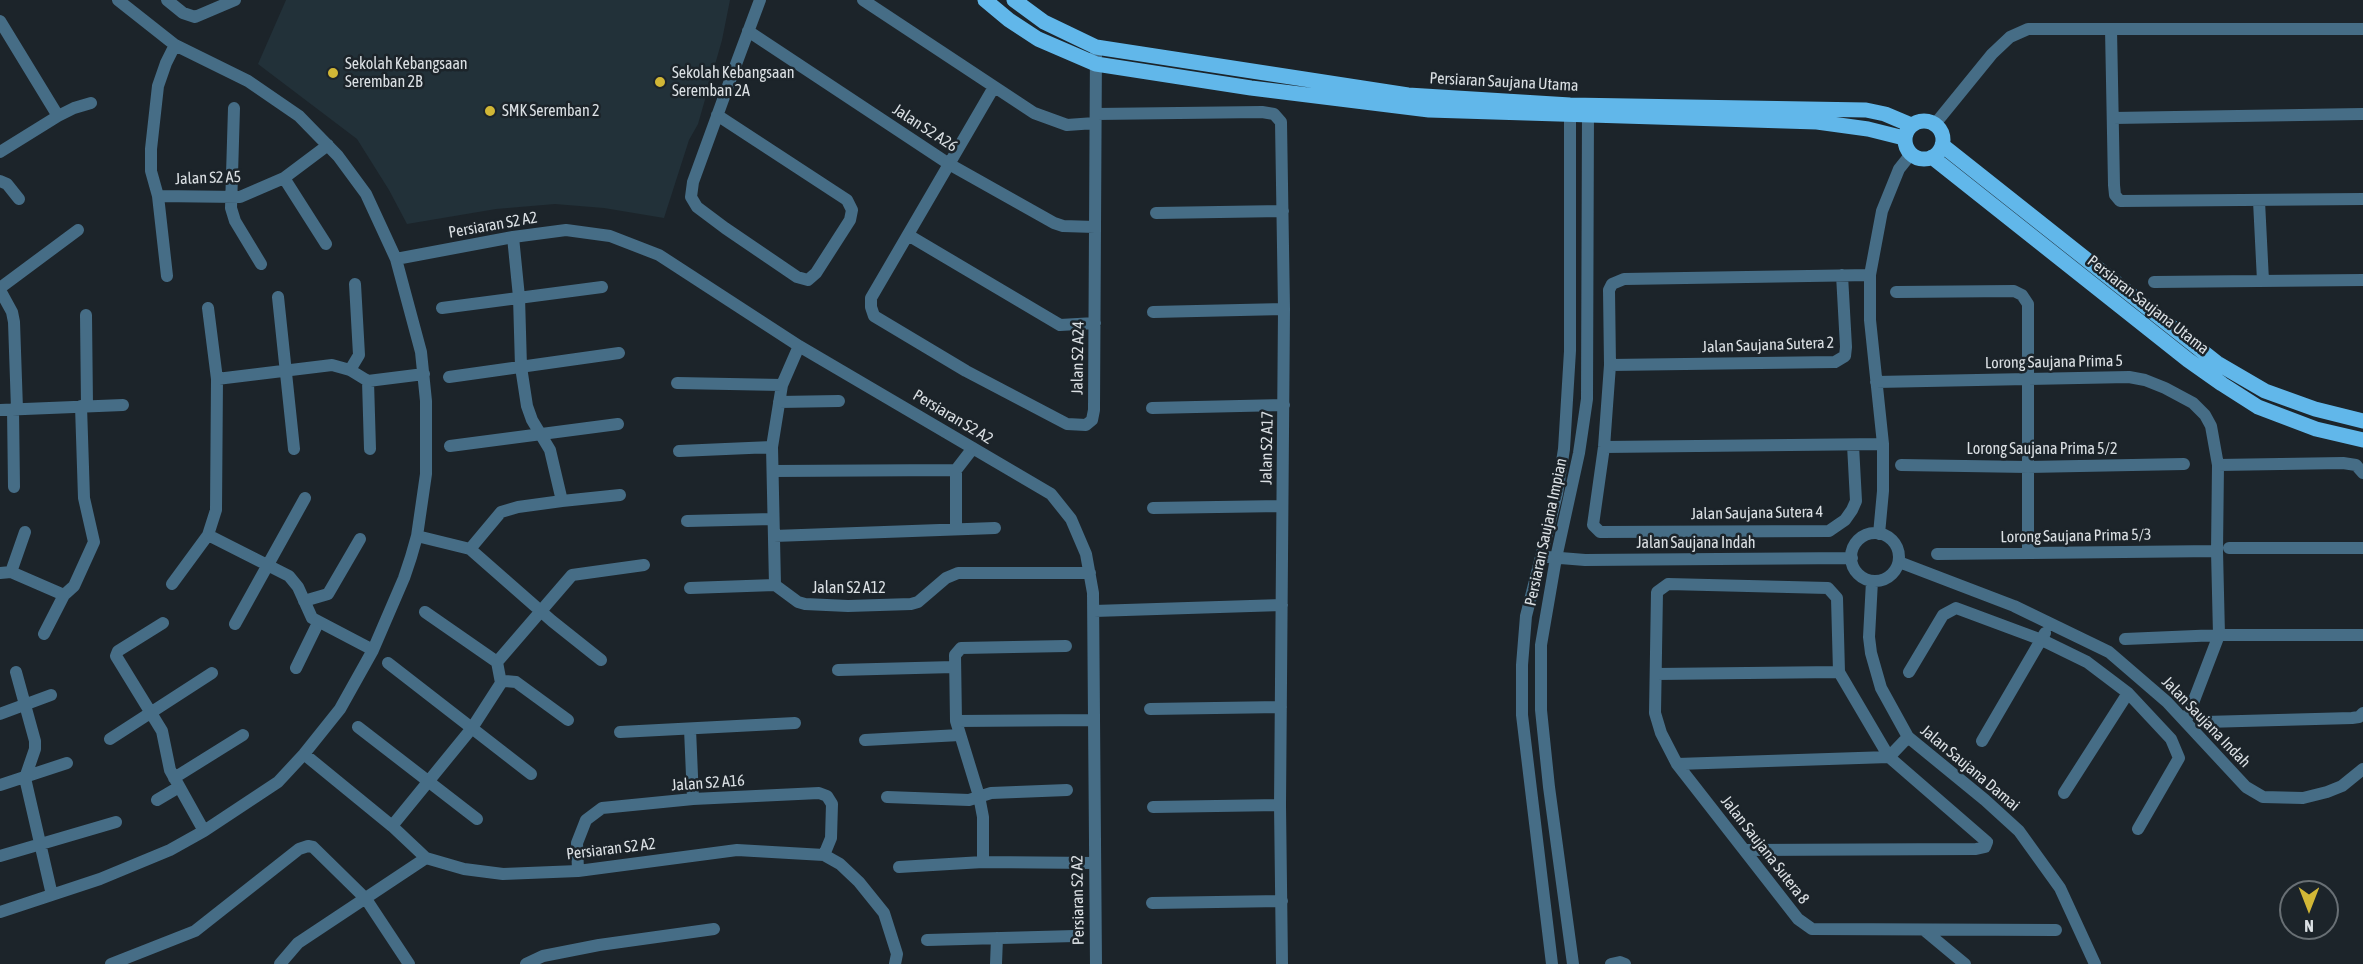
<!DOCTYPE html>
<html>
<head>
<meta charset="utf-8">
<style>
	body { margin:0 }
	#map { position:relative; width:2363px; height:964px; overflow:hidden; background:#1c242a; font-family:"Asap Condensed",sans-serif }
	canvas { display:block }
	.north { position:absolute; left:2279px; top:880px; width:60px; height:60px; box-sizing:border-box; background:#1c242a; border:2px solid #686f74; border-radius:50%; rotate:180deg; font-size:16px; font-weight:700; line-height:24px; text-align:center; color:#dbe0e4 }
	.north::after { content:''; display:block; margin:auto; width:21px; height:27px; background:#d2b736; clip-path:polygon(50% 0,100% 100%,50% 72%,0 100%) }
</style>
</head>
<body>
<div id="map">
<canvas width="2363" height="964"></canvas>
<div class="north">N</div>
</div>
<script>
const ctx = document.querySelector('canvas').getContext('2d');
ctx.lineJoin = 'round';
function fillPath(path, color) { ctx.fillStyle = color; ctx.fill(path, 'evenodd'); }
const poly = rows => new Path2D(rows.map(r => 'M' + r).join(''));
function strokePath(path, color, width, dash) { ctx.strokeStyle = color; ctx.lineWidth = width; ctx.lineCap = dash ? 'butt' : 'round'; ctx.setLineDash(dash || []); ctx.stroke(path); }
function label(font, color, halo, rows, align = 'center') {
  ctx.font = font + ' "Asap Condensed",sans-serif'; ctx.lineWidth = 5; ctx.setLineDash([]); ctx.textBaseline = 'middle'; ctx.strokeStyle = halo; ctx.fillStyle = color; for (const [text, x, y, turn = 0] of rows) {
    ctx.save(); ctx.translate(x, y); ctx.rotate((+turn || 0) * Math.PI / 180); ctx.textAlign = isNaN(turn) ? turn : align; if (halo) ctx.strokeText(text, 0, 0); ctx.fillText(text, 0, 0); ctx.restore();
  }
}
fillPath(poly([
	[286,0,730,0,722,40,698,124,689,140,664,218,604,208,555,204,496,209,407,224,389,190,357,139,258,64]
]), '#223139');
strokePath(poly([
	[167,0,183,13,195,17,235,0],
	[863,0,1034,113,1067,125,1095,123],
	[0,21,58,116],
	[2111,29,2114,185,2115,195,2120,201,2363,199],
	[748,31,949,164,1054,223,1063,226,1095,227],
	[994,87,871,298,871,307,874,316,966,371,1067,424,1086,425,1092,420,1094,410,1096,47],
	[234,108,231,208,235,221,261,264],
	[1096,114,1262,112,1274,114,1281,122,1284,309,1280,805,1282,964],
	[717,115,847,200,852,210,850,220,816,273,808,280,797,277,725,228,697,207,691,197,693,182,732,75,760,0],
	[2113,118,2363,114],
	[1935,124,1992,54,2010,37,2028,29,2363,29],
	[0,152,58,116,74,108,91,103],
	[284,178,326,244],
	[0,181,7,184,19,199],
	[158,196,240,197,284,178,328,145],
	[2259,201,2263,281],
	[1156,213,1283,211],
	[908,235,1060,325,1095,323],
	[513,237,519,297,521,367,527,406,532,420,550,450,562,501],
	[396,259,513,237,566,230,610,236,659,255,799,346,1051,494,1071,519,1086,554,1093,593,1096,964],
	[167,276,158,196,151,171,151,149,158,86,166,63,175,45],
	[2154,282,2363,280],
	[0,288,78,230],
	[0,290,12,312,14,322,17,409],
	[1896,292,2014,291,2022,295,2028,304,2028,553],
	[278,297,294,449],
	[442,308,602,287],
	[1153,312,1284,309],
	[86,315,87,406],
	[799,346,782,385,772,447,775,585,798,602,805,604,848,606,911,604,918,602,946,578,958,573,1090,573],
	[1610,365,1835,362,1845,356,1846,347,1842,275],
	[350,370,359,355,355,284],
	[449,377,619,353],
	[217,379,332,365,350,370,368,381,424,374],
	[368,381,370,449],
	[1876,382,2129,377,2145,380,2165,388,2193,403,2205,415,2211,426,2218,465,2217,551,2219,635,2186,721],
	[677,383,782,385],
	[779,402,839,401],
	[1152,408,1284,405],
	[13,409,14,487],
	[0,410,123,405],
	[1853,445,1856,501,1852,510,1845,520,1829,531,1600,532,1593,525,1604,447,1610,365,1609,290,1612,284,1624,279,1870,275],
	[450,446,618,424],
	[1604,447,1883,444],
	[679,451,772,447],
	[1901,465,2028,467,2184,464],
	[2218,465,2343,463,2356,465,2363,473],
	[773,471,956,470],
	[1153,508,1282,506],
	[687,521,773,519],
	[956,529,956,470,973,448],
	'1851 557a24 24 0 1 1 48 0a24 24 0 1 1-48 0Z',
	[1879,534,1883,491,1883,444,1870,320,1870,275,1882,211,1899,169,1911,154],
	[208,535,289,576,298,587,312,618,373,650],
	[417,536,470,549,552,621,601,660],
	[774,536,995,528],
	[2229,548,2363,548],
	[470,549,501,512,518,507,562,501,620,495],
	[1937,554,2217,551],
	[1548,557,1585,560,1852,558],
	[1899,562,2014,606,2109,652,2167,702,2246,787,2263,797,2303,798,2327,792,2342,786,2363,769],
	[11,572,25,532],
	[0,573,11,572,64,595],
	[1872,581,1869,637,1871,653,1881,688,1908,737,1985,800,2019,831,2060,888,2095,964],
	[172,584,208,535,216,510,217,379,208,308],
	[690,588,775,585],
	[304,601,328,594,360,539],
	[1094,611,1282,605],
	[425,612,497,662],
	[163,623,118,651,116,656,162,731,170,770,204,831],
	[235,624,305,498],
	[44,634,64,595,74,586,94,542,84,498,81,406],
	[2125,639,2219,635,2363,635],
	[497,662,572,575,644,565],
	[388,663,531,774],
	[296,668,318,623],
	[838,670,954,667],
	[16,672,35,741,35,749,25,778,52,895],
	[1909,672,1943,615,1956,608,2042,640,2087,662,2128,693,2171,739,2179,758,2138,829],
	[1656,674,1839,672],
	[501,683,505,681,516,682,568,720],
	[1150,709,1281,707],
	[0,714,51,695],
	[956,721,1094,720],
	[2205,722,2352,718,2359,717,2363,713],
	[358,727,477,819],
	[690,729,693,799],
	[620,732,795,723],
	[110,739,212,673],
	[865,740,960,735],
	[1982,741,2045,633],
	[304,754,392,826,426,858,464,869,503,874,578,871,737,850,824,855,840,864,859,882,884,913,897,954,895,964],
	[1889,757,1908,737],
	[1677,764,1889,757],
	[174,778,243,735],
	[0,785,67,763],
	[2064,793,2128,693],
	[887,797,969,800,991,793,1067,790],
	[157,800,179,787],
	[1153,807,1280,805],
	[392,826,472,728,501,683,497,662],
	[1745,850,1976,849,1985,847,1987,842,1889,757,1839,672,1837,598,1828,588,1668,584,1657,592,1655,713,1661,733,1677,764,1798,919,1812,929,2056,930],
	[0,856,116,822],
	[983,862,983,817,979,796,956,721,955,655,961,648,1066,646],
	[899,867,983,862,1094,863],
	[578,871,577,843,586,820,602,808,693,799,819,793,827,796,832,804,831,838,824,855],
	[1152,903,1282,901],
	[0,912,100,879,170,850,204,831,278,782,304,754,340,709,373,650,404,578,411,557,417,536,426,474,426,401,421,352,396,259,366,194,338,156,299,116,248,81,175,45,118,0],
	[1924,930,1965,964],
	[927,940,1075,936],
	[111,964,195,931,299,849,308,846,313,847,366,899,409,964],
	[280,964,298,943,426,858],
	[526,964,543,956,599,945,714,929],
	[996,964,997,938],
	[1552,964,1522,715,1522,665,1526,616,1557,494,1564,449,1570,351,1570,106],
	[1573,964,1549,787,1541,710,1541,645,1556,558,1579,453,1587,399,1588,109],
	[1611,964,1620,962,1625,964]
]), '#466d86', 12);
strokePath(poly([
	[985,0,1009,20,1038,39,1096,64,1251,88,1429,110,1817,122,1868,129,1904,138],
	[1014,0,1044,22,1096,47,1408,95,1570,105,1866,110,1885,114,1911,125],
	'1905 140a19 19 0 1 1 38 0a19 19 0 1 1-38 0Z',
	[1942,145,2217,363,2265,391,2315,409,2363,421],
	[1932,157,2188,360,2222,384,2258,407,2316,429,2363,440]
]), '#61b7ea', 15);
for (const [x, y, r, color] of [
	[333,73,6,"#d2b736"],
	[660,82,6,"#d2b736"],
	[490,111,6,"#d2b736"]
]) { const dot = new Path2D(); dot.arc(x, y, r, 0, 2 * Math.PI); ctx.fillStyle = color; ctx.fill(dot); strokePath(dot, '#1c242a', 2); }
label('16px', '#dbe0e4', '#1c242a', [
	["Sekolah Kebangsaan",345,64],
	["Seremban 2B",345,82],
	["Sekolah Kebangsaan",672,73],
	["Seremban 2A",672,91],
	["SMK Seremban 2",502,111]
], 'left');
label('16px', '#dbe0e4', '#1c242a', [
	["Persiaran Saujana Utama",1504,82,3],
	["Jalan S2 A26",925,128,33],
	["Jalan S2 A5",208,178,-2],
	["Persiaran S2 A2",493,225,-10],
	["Persiaran Saujana Utama",2148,305,38],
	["Jalan Saujana Sutera 2",1768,345,-2],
	["Jalan S2 A24",1078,358,-89],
	["Lorong Saujana Prima 5",2054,362,-1],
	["Persiaran S2 A2",953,417,31],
	["Jalan S2 A17",1267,448,-89],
	["Lorong Saujana Prima 5/2",2042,449],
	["Jalan Saujana Sutera 4",1757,513,-1],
	["Persiaran Saujana Impian",1546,532,-78],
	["Lorong Saujana Prima 5/3",2076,536,-1],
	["Jalan Saujana Indah",1696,543],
	["Jalan S2 A12",849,588],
	["Jalan Saujana Indah",2206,722,46],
	["Jalan Saujana Damai",1970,768,40],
	["Jalan S2 A16",708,783,-4],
	["Persiaran S2 A2",611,849,-7],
	["Jalan Saujana Sutera 8",1765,850,52],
	["Persiaran S2 A2",1078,900,-91]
]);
</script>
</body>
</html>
